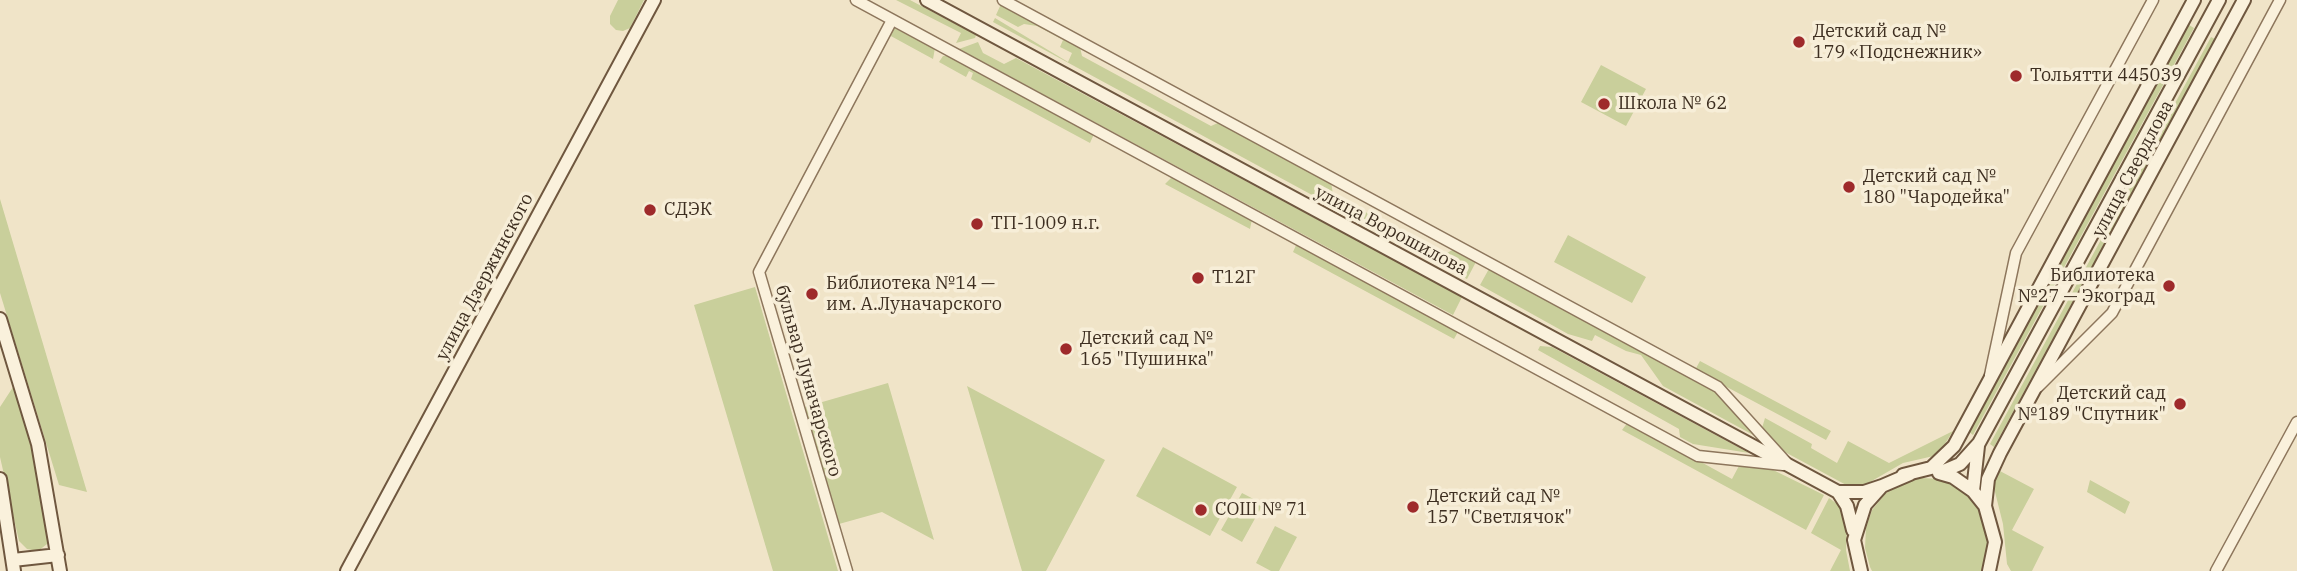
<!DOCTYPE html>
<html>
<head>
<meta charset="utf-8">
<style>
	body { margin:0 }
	canvas { display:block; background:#f0e4c8 }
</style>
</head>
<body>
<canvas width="2297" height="571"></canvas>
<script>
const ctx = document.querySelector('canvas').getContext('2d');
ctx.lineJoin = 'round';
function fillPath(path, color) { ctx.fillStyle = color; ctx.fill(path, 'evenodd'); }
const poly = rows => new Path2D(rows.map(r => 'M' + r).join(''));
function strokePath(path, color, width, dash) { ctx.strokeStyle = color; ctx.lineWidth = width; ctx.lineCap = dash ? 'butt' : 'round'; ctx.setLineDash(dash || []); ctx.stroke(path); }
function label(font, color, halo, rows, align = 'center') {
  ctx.font = font + ' "IBM Plex Serif",serif'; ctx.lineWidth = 7; ctx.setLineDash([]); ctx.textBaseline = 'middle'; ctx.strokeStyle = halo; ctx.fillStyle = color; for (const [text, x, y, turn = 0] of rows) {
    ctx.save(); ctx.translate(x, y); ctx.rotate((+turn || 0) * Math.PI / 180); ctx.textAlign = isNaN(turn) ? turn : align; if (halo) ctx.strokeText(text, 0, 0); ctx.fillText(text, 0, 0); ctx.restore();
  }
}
fillPath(poly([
	[618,0,644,0,630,28,623,31,616,30,610,24,610,16],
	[896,0,910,0,976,35,975,38,956,43,961,33],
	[1001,4,1080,47,1082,56,1211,126,1220,122,1331,181,1333,195,1445,254,1456,248,1477,260,1467,279,993,22,995,18,1068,62,1072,53,1060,47,1063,40,1037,26,1024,24,1018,27,996,15],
	[2189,25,2194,28,1973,435,1969,432],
	[894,28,935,48,933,59,889,35],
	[2211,37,2215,39,1994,447,1990,444],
	[978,42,983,53,1004,64,1016,58,1462,297,1453,315,959,49],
	[943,56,949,56,1094,134,1090,143,971,79,973,73,969,71,966,77,939,62],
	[1601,65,1646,89,1626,126,1581,102],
	[1173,176,1252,219,1250,229,1165,184],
	[0,199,87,492,59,485,0,293],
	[1568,235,1646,277,1632,303,1554,262],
	[1297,243,1459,330,1454,339,1293,252],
	[1490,267,1712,389,1757,437,1663,386,1641,355,1626,351,1595,335,1592,341,1568,334,1480,285],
	[755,287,838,571,773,571,694,305],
	[1540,346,1552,347,1749,453,1693,444,1680,437,1679,429,1538,350],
	[1700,361,1831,431,1826,440,1695,370],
	[888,383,934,540,882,512,839,524,805,407],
	[15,384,47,509,51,541,38,551,27,549,19,541,0,457,0,407],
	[967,386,1105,460,1046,571,1022,571],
	[1765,418,1812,444,1811,448,1837,463,1848,441,1889,463,1953,431,1938,455,1903,463,1863,486,1850,487,1783,451,1762,428],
	[1628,422,1732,479,1741,462,1765,466,1824,495,1806,530,1622,430],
	[1163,447,1237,487,1210,536,1136,496],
	[1998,470,2034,489,2012,530,2044,547,2032,571,2011,571,2007,564,2003,524,1993,484],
	[1921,478,1941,479,1959,487,1975,499,1986,518,1990,539,1987,560,1981,571,1872,571,1870,567,1865,548,1866,528,1872,510,1885,494,1902,483],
	[2090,480,2130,502,2125,514,2087,492],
	[1242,493,1263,504,1242,542,1221,530],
	[1829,498,1840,506,1847,522,1846,550,1850,571,1830,571,1841,550,1811,533],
	[1275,526,1297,537,1279,571,1271,571,1256,563]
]), '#c9cf9b');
const minor = poly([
	[856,0,1698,456,1783,465],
	[1003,0,1718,387,1786,462],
	[1990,375,2016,253,2153,0],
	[2038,387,2112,313,2280,0],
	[847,571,759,272,892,20],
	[2216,571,2297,422]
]);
const secondary = poly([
	[927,0,1838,492,1864,492,1882,486],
	[0,319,38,444,60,571],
	[1939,473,1960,464,1979,443,2219,0],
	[1939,473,1953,477,1973,491,1985,506,1995,542,1989,571],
	[1903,475,1931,468,1954,446,2194,0],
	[0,479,14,571],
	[1973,491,1978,446],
	[1838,492,1847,506,1853,530],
	[1985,506,1988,479,2000,453,2244,0],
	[13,560,58,555],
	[347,571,654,0],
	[1861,571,1854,540,1865,505,1882,486,1910,474]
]);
strokePath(minor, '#8d765c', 13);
strokePath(secondary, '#6f573f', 16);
strokePath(minor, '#faf1dc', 10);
strokePath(secondary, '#faf1dc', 12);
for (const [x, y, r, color] of [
	[1799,42,7,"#9e2a2b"],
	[2016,76,7,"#9e2a2b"],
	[1604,104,7,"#9e2a2b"],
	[1849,187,7,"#9e2a2b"],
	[650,210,7,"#9e2a2b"],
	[977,224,7,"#9e2a2b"],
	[1198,278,7,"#9e2a2b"],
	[2169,286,7,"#9e2a2b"],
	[812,294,7,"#9e2a2b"],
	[1066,349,7,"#9e2a2b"],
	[2180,404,7,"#9e2a2b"],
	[1413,507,7,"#9e2a2b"],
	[1201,510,7,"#9e2a2b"]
]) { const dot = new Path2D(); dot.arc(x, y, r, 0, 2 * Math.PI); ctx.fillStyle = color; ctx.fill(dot); strokePath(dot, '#f7eed8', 2.5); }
label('18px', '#3d2e20', '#f7eed8', [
	["Детский сад №",1813,32],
	["179 «Подснежник»",1813,53],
	["Тольятти 445039",2030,76],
	["Школа № 62",1618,104],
	["Детский сад №",1863,177],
	["180 \"Чародейка\"",1863,198],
	["СДЭК",664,210],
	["ТП-1009 н.г.",991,224],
	["Библиотека",2155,276,"right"],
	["№27 — Экоград",2155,297,"right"],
	["T12Г",1212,278],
	["Библиотека №14 —",826,284],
	["им. А.Луначарского",826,305],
	["Детский сад №",1080,339],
	["165 \"Пушинка\"",1080,360],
	["Детский сад",2166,394,"right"],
	["№189 \"Спутник\"",2166,415,"right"],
	["Детский сад №",1427,497],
	["157 \"Светлячок\"",1427,518],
	["СОШ № 71",1215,510]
], 'left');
label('18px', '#3d2e20', '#f7eed8', [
	["улица Свердлова",2133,169,-62],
	["улица Ворошилова",1391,231,28],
	["улица Дзержинского",485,277,-62],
	["бульвар Луначарского",808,381,74]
]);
</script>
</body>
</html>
